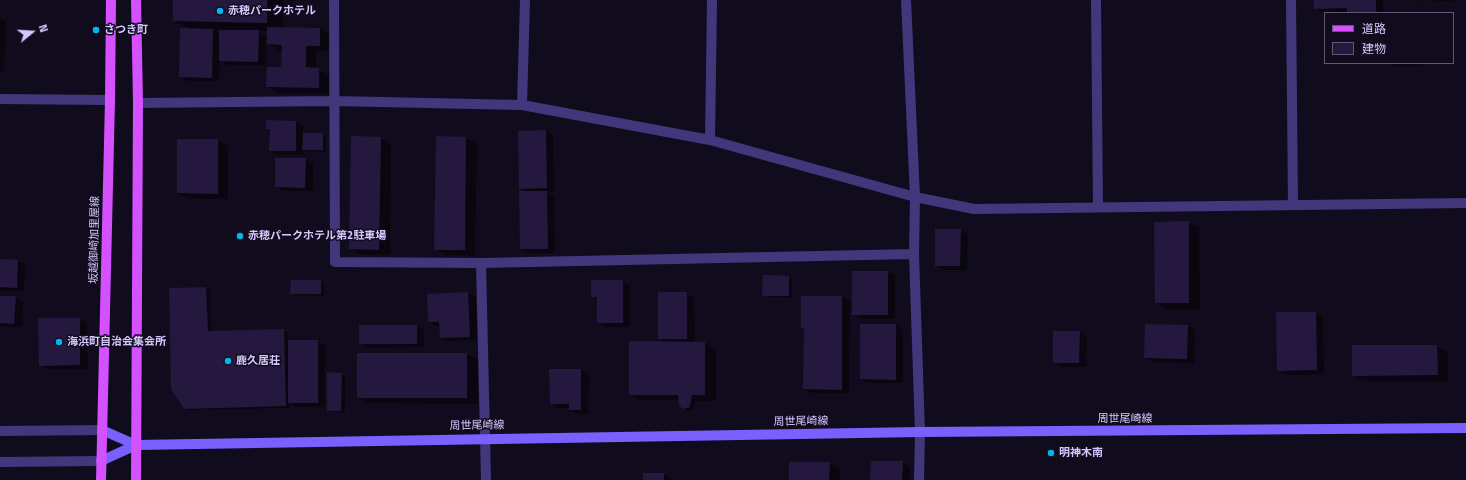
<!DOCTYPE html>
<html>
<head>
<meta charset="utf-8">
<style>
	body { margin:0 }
	#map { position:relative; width:1466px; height:480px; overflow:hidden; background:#110c1d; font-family:"Titillium Web","Noto Sans JP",sans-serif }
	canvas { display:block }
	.legend { position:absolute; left:1324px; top:12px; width:130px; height:52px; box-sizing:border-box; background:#110c1d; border:1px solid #605777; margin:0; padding:5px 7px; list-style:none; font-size:12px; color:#d6c8ff }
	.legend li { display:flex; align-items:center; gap:8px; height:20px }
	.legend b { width:20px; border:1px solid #605777 }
	.north { position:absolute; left:12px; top:12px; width:40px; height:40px; -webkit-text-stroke:3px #110c1d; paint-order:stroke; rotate:72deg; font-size:11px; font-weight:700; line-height:16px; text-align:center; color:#d6c8ff }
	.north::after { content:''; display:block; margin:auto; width:14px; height:18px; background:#d6c8ff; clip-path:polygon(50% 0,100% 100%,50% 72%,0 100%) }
</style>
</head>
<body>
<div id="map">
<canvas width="1466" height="480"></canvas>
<ul class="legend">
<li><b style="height:5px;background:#d550fe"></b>道路</li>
<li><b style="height:11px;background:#25183e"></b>建物</li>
</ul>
<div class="north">N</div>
</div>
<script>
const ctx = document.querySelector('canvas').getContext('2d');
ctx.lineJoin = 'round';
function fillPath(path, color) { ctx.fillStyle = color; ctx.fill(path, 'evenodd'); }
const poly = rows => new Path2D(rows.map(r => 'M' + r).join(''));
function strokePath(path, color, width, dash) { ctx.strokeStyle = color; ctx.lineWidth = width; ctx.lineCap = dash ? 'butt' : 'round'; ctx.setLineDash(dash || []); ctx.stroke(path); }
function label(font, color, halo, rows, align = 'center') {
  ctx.font = font + ' "Titillium Web","Noto Sans JP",sans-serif'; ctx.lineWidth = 3; ctx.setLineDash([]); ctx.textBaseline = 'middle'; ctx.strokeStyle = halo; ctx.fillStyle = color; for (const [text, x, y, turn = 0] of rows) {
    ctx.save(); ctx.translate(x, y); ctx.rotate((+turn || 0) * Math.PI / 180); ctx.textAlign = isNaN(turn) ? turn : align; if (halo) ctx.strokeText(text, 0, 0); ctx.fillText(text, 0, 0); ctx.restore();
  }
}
fillPath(poly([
	[174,0,283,0,283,28,319,29,330,35,330,51,316,51,316,69,329,75,329,94,278,93,267,87,282,68,283,50,279,50,268,44,268,31,258,31,266,36,266,65,227,65,220,60,219,81,188,81,180,76,189,29,174,21],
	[214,30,220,30,220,34],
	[1315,0,1383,0,1383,13,1323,12,1315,8],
	[1412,0,1428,0,1413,1],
	[1432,0,1462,0,1436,2],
	[0,18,6,21,4,71,0,71],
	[1387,63,1423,63,1423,66,1392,66],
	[296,122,303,126,303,134,323,134,326,136,326,152,307,151,303,149,303,155,278,155,270,150,271,131,267,129],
	[546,131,553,135,554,192,546,192,554,196,555,253,528,253,521,249,528,192,520,188],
	[437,137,466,138,477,144,475,256,446,255,435,249],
	[381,138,391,144,390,255,361,255,350,249],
	[217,140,228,146,228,199,189,199,178,193],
	[306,159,313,164,313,191,283,191,276,186],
	[1188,222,1199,228,1200,309,1166,309,1156,303],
	[960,230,968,234,967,270,943,270,936,265],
	[0,260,18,261,25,265,24,291,0,291],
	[888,272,895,276,895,319,860,319,853,314],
	[789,277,792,279,792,298,767,297,763,295],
	[321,281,324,283,324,296,295,295,291,293],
	[623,281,630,286,630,327,605,327,598,323,598,300,592,296],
	[206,288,210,290,211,332,284,330,287,332,288,341,317,341,325,345,325,407,297,407,289,403,290,408,189,410,185,408,170,289],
	[468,293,476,297,477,340,448,341,441,337,441,326,436,326,429,322,428,295],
	[687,293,694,298,695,343,705,343,716,349,716,401,695,401,694,409,688,411,680,406,680,400,640,400,630,394,667,343,659,338],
	[0,297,15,297,23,302,22,327,0,326],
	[802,297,842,297,850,301,849,393,812,393,804,389,805,329,802,327],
	[1315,313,1323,317,1324,374,1286,375,1278,370],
	[80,319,87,323,88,369,47,369,40,365],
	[896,325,903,330,903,383,868,383,861,379],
	[417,326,424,330,424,347,367,348,360,343],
	[1188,326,1195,330,1194,363,1153,362,1145,358],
	[1079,332,1087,337,1086,367,1061,367,1054,362],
	[1353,346,1437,346,1448,352,1448,381,1364,381,1353,375],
	[467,354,478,360,478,404,368,403,358,397],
	[550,370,581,370,589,374,588,414,577,414,570,410,570,408,558,408,551,403],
	[341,374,345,376,345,412,331,412,328,410],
	[902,462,910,467,910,480,871,480],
	[829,463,840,469,840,480,790,480],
	[644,474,664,474,672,480,644,480]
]), '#0007');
fillPath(poly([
	[173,0,267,0,267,23,173,21],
	[1314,0,1376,0,1376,13,1347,13,1347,8,1314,9],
	[267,27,320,28,320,46,306,46,306,67,319,68,319,88,266,87,267,67,281,67,282,45,267,44],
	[180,28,213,29,212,78,179,77],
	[219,30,259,30,258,62,219,61],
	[266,120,296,121,296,151,269,151,270,129,266,129],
	[546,130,547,188,519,189,518,131],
	[303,133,323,133,323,150,302,150],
	[351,136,381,137,379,250,349,249],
	[436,136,466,137,465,250,434,250],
	[177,139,218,139,218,194,177,193],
	[275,158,306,158,305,188,275,187],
	[519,191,547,191,548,249,520,249],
	[1189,221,1189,303,1155,303,1154,222],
	[935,229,961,229,960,266,935,266],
	[0,259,18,260,17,288,0,287],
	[852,271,888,271,888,315,852,315],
	[763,275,789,276,789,296,762,296],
	[291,280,321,280,321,294,290,294],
	[591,280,623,280,623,323,597,323,597,297,591,297],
	[206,287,208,331,284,329,286,406,184,409,171,389,169,288],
	[468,292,470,337,440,338,439,322,428,322,427,294],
	[658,292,687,292,687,339,658,339],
	[0,296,16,296,14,324,0,323],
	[801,296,842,296,842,390,803,389,804,328,801,328],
	[1276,312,1316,312,1317,370,1277,371],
	[38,318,80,318,80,365,39,366],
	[860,324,896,324,896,380,860,379],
	[1145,324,1188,325,1187,359,1144,358],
	[359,325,417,325,417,344,359,344],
	[1053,331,1080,331,1079,363,1053,363],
	[288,340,318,340,318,403,288,403],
	[629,341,705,342,705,395,692,395,690,407,684,409,679,406,678,395,629,395],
	[1352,345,1437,345,1438,375,1352,376],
	[357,353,467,353,467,398,357,398],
	[549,369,581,369,581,410,569,410,569,404,550,404],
	[327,372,342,373,341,411,327,411],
	[871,461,903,461,902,480,870,480],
	[789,462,830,462,829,480,789,480],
	[643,473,664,473,664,480,643,480]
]), '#25183e');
strokePath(poly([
	[334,0,335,262,481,263,914,254],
	[906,0,915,197,914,254,920,432,919,480],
	[1096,0,1098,207],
	[1291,0,1293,204],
	[0,99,110,100],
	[138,103,333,101,522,105,710,140,915,197,974,209,1466,203],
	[522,105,525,0],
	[710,140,712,0],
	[481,263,486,480]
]), '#43377c', 10);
strokePath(poly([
	[0,431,102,430],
	[0,462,101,461]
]), '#43377c', 10);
strokePath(poly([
	[102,430,136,445],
	[101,461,136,445,920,432,1466,428]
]), '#7a60fe', 10);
strokePath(poly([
	[101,480,110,100,111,0],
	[136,480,138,103,136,0]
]), '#d550fe', 10);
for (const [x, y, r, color] of [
	[220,11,4,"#02b7f0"],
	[96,30,4,"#02b7f0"],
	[240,236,4,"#02b7f0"],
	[59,342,4,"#02b7f0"],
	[228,361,4,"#02b7f0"],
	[1051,453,4,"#02b7f0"]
]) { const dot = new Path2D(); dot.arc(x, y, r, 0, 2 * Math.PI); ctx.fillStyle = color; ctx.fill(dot); strokePath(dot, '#110c1d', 1.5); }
label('bold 11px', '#d6c8ff', '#110c1d', [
	["赤穂パークホテル",228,11],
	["さつき町",104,30],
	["赤穂パークホテル第2駐車場",248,236],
	["海浜町自治会集会所",67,342],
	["鹿久居荘",236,361],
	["明神木南",1059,453]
], 'left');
label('11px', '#d6c8ff', '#110c1d', [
	["坂越御崎加里屋線",95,240,-89],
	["周世尾崎線",1125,419],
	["周世尾崎線",801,422,-1],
	["周世尾崎線",477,426,-1]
]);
</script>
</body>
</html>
